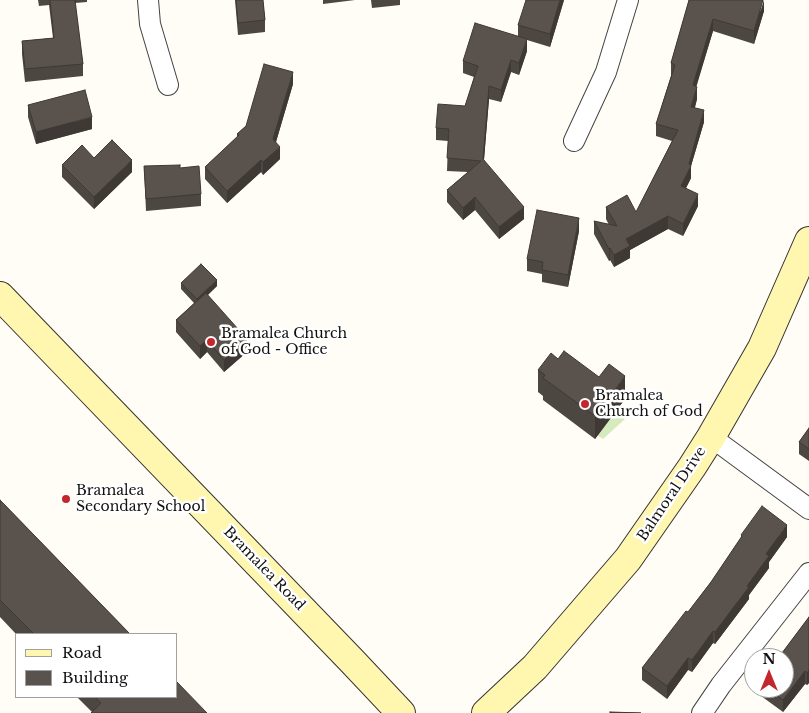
<!DOCTYPE html>
<html>
<head>
<meta charset="utf-8">
<style>
	body { margin:0 }
	#map { position:relative; width:809px; height:713px; overflow:hidden; background:#fffdf5; font-family:"Libre Baskerville",serif }
	canvas { display:block }
	.legend { position:absolute; left:15px; top:633px; width:162px; height:65px; box-sizing:border-box; background:#fff; border:1px solid #a0a0a0; margin:0; padding:6px 9px; list-style:none; font-size:15px; color:#111 }
	.legend li { display:flex; align-items:center; gap:10px; height:25px }
	.legend b { width:25px; border:1px solid #a0a0a0 }
	.north { position:absolute; left:744px; top:648px; width:50px; height:50px; box-sizing:border-box; background:#fff; border:1px solid #a0a0a0; border-radius:50%; rotate:0deg; font-size:14px; font-weight:700; line-height:20px; text-align:center; color:#111 }
	.north::after { content:''; display:block; margin:auto; width:18px; height:22px; background:#c4262e; clip-path:polygon(50% 0,100% 100%,50% 72%,0 100%) }
</style>
</head>
<body>
<div id="map">
<canvas width="809" height="713"></canvas>
<ul class="legend">
<li><b style="height:6px;background:#fff6b0"></b>Road</li>
<li><b style="height:14px;background:#5a524d"></b>Building</li>
</ul>
<div class="north">N</div>
</div>
<script>
const ctx = document.querySelector('canvas').getContext('2d');
ctx.lineJoin = 'round';
function fillPath(path, color) { ctx.fillStyle = color; ctx.fill(path, 'evenodd'); }
const poly = rows => new Path2D(rows.map(r => 'M' + r).join(''));
function strokePath(path, color, width, dash) { ctx.strokeStyle = color; ctx.lineWidth = width; ctx.lineCap = dash ? 'butt' : 'round'; ctx.setLineDash(dash || []); ctx.stroke(path); }
function label(font, color, halo, rows, align = 'center') {
  ctx.font = font + ' "Libre Baskerville",serif'; ctx.lineWidth = 5; ctx.setLineDash([]); ctx.textBaseline = 'middle'; ctx.strokeStyle = halo; ctx.fillStyle = color; for (const [text, x, y, turn = 0] of rows) {
    ctx.save(); ctx.translate(x, y); ctx.rotate((+turn || 0) * Math.PI / 180); ctx.textAlign = isNaN(turn) ? turn : align; if (halo) ctx.strokeText(text, 0, 0); ctx.fillText(text, 0, 0); ctx.restore();
  }
}
fillPath(poly([
	[615,412,625,419,603,439,597,435]
]), '#d5ebbd');
const street = poly([
	[148,0,150,24,168,85],
	[574,141,606,72,628,0],
	[711,437,809,509],
	[702,713,721,685,809,573]
]);
const secondary = poly([
	[0,296,352,661,401,713],
	[486,713,535,667,628,559,692,467,711,437,762,348,809,241]
]);
strokePath(street, '#444', 22);
strokePath(secondary, '#333', 30);
strokePath(street, '#fff', 20);
strokePath(secondary, '#fff6b0', 28);
fillPath(poly([
	[38,0,87,0,87,2,75,3,83,64,83,76,25,82,22,54,22,41,53,38,49,5,39,6],
	[235,0,263,0,265,20,265,32,238,35],
	[323,0,355,0,323,4],
	[371,0,400,0,400,5,372,8],
	[564,0,550,47,527,40,527,51,519,75,511,72,501,102,489,99,484,160,524,219,499,239,475,210,463,220,447,202,447,190,468,172,447,171,448,141,436,140,436,128,465,106,474,77,463,73,463,61,518,36,518,25],
	[689,0,764,11,754,44,713,31,696,86,697,99,695,108,704,122,691,166,691,178,686,188,698,206,683,236,668,229,630,250,630,258,614,267,610,260,609,261,594,234,594,221,609,225,606,219,606,207,636,212,672,141,656,136,656,124,671,76,671,63],
	[293,84,276,142,280,159,263,175,261,172,227,203,205,179,205,167,237,137,237,134],
	[28,105,92,129,36,144,28,117],
	[94,158,132,172,94,209,62,177,62,165],
	[144,166,180,168,201,194,201,206,146,211],
	[579,231,568,287,542,282,542,274,527,271,527,259],
	[181,283,217,286,207,295,247,352,224,372,207,352,200,359,176,332,176,320,194,303,181,289],
	[558,359,625,399,595,439,543,400,543,396,538,392,538,370],
	[809,428,809,461,799,454,799,442],
	[0,500,130,634,16,634,0,617],
	[741,535,787,537,769,562,769,568,749,595,749,599,715,644,713,643,692,672,688,670,667,699,642,680,642,668,688,612,711,582,741,538],
	[809,617,809,683,807,685,805,684,783,712,757,693,757,688,784,688,782,653],
	[77,697,176,697,92,712]
]), '#4d4742');
fillPath(poly([
	[560,0,564,0,550,47,550,34],
	[764,0,764,11,754,44,754,31],
	[713,19,713,31,693,98,693,85],
	[527,39,527,51,519,75,519,63],
	[511,60,511,72,501,102,501,90],
	[293,72,293,84,273,152,273,139],
	[489,86,489,99,483,171,483,159],
	[697,87,697,99,691,119,691,107],
	[704,110,704,122,691,166,691,178,681,198,681,186,689,164],
	[92,117,92,129,36,144,36,132],
	[280,147,280,159,263,175,263,162],
	[132,160,132,172,94,209,94,197],
	[261,160,261,172,227,203,227,191],
	[698,194,698,206,683,236,683,224],
	[475,197,475,210,463,220,463,208],
	[524,207,524,219,499,239,499,227],
	[668,216,668,229,630,250,630,258,614,267,614,255,626,239],
	[579,218,579,231,568,287,568,275],
	[610,248,610,260,609,261,609,249],
	[217,280,217,286,197,306,197,299],
	[247,339,247,352,224,372,224,360],
	[207,340,207,352,200,359,200,346],
	[625,376,625,399,595,439,595,416],
	[787,525,787,537,769,562,769,568,749,595,749,599,715,644,715,632,747,586,766,554],
	[713,631,713,643,692,672,692,660],
	[688,658,688,670,667,699,667,686],
	[809,670,809,683,807,685,807,673],
	[805,671,805,684,783,712,783,700]
]), '#3f3936');
const building = poly([
	[50,0,75,0,83,64,25,69,22,41,54,38,50,0],
	[236,0,263,0,265,20,238,23,236,0],
	[526,0,560,0,550,34,518,25,526,0],
	[689,0,763,0,754,31,713,19,693,85,697,87,691,107,704,110,689,164,691,166,681,186,698,194,683,224,668,216,626,239,630,246,614,255,610,248,609,249,594,221,617,226,606,207,627,195,636,212,678,130,656,124,675,65,671,63,689,0],
	[475,23,527,39,519,63,511,60,501,90,489,86,483,159,524,207,499,227,475,197,463,208,447,190,481,161,447,158,449,129,436,128,438,104,465,106,478,66,463,61,475,23],
	[264,64,293,72,273,139,280,147,263,162,261,160,227,191,205,167,239,135,237,134,246,126,264,64],
	[85,90,92,117,36,132,28,105,85,90],
	[112,140,132,160,94,197,62,165,82,145,94,158,112,140],
	[180,165,180,168,199,166,201,194,146,199,144,166,180,165],
	[537,210,579,218,568,275,542,270,543,262,527,259,537,210],
	[201,264,217,280,197,299,181,283,201,264],
	[206,293,247,339,224,360,207,340,200,346,176,320,206,293],
	[564,351,599,377,609,364,625,376,595,416,543,378,545,375,538,370,551,353,558,359,564,351],
	[809,428,809,449,799,442,809,428],
	[0,500,130,634,34,634,0,600,0,500],
	[762,506,787,525,766,554,769,556,747,586,749,587,715,632,713,631,692,660,688,658,667,686,642,668,686,611,688,612,711,582,742,536,741,535,762,506],
	[809,617,809,670,807,673,805,671,783,700,767,688,784,688,784,658,773,658,778,651,782,653,809,617],
	[176,681,207,713,91,713,101,703,95,697,176,697,176,681],
	[610,712,641,713,610,713,610,712]
]);
fillPath(building, '#5a524d');
strokePath(building, '#3f3936', 1);
for (const [x, y, r, color] of [
	[211,342,5,"#c4262e"],
	[585,404,5,"#c4262e"],
	[66,499,5,"#c4262e"]
]) { const dot = new Path2D(); dot.arc(x, y, r, 0, 2 * Math.PI); ctx.fillStyle = color; ctx.fill(dot); strokePath(dot, '#fff', 2); }
label('14px', '#111', '#fff', [
	["Bramalea Church",221,334],
	["of God - Office",221,350],
	["Bramalea",595,396],
	["Church of God",595,412],
	["Bramalea",76,491],
	["Secondary School",76,507]
], 'left');
label('14px', '#111', '#fff', [
	["Balmoral Drive",672,494,-56],
	["Bramalea Road",264,569,46]
]);
</script>
</body>
</html>
